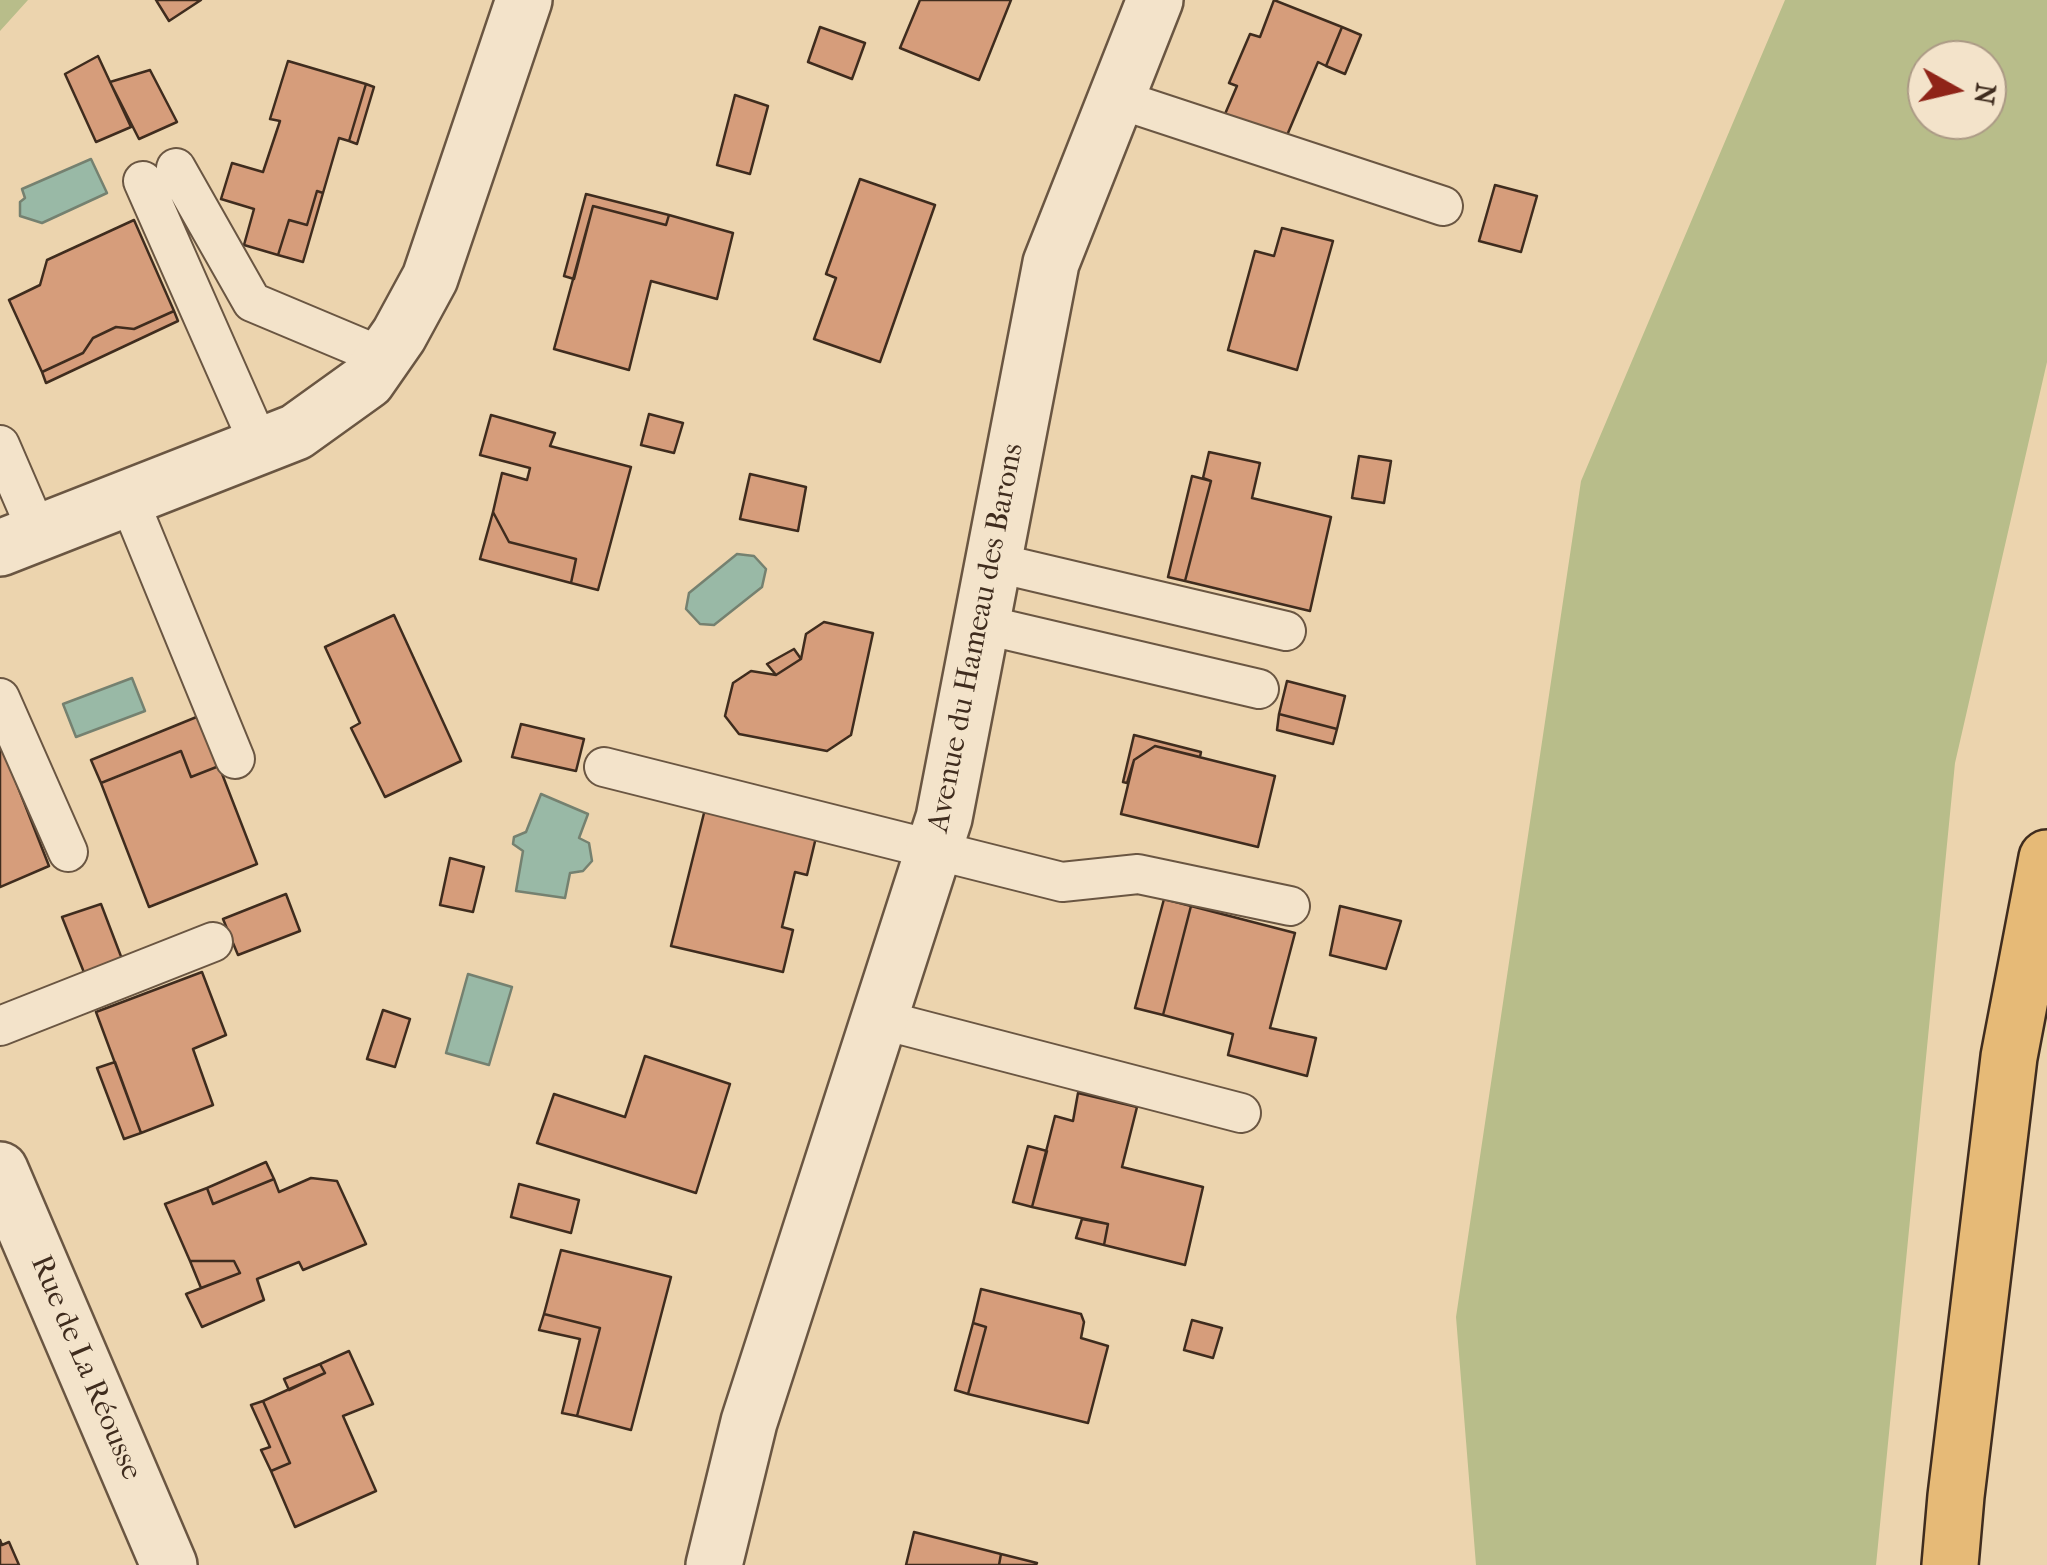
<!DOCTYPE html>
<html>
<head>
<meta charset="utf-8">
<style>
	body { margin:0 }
	#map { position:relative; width:2047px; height:1565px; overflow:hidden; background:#ecd4ae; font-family:"IM FELL French Canon",serif }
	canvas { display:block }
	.north { position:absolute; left:1907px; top:40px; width:100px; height:100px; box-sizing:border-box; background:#f3e3ca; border:2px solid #ab9a85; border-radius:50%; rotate:98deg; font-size:28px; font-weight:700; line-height:40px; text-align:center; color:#3f2c1e }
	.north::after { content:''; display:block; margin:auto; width:35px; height:45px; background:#8f2418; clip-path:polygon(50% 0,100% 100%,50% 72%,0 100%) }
</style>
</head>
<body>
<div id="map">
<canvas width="2047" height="1565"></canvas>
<div class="north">N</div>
</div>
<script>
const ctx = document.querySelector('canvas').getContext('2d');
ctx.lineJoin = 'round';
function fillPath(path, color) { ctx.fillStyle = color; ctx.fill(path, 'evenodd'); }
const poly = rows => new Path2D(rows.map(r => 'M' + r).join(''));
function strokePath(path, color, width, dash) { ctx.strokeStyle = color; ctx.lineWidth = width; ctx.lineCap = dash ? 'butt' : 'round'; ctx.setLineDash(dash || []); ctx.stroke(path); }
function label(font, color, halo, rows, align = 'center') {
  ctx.font = font + ' "IM FELL French Canon",serif'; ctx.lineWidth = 10; ctx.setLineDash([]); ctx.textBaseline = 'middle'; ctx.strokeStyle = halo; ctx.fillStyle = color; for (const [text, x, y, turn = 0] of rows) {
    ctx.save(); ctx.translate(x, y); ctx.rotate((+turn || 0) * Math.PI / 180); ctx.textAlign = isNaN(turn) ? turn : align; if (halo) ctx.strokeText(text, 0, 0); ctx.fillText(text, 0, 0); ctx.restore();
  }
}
fillPath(poly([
	[0,0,28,0,0,31],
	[1785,0,2047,0,2047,362,1955,763,1876,1565,1476,1565,1456,1317,1581,481],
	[1987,60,1987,120,1927,120,1927,60]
]), '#b8bd8a');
const water = poly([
	[91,159,107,193,42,223,20,216,20,202,25,198,22,189,91,159],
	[737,554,754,556,766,569,762,587,714,625,700,624,686,609,689,593,737,554],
	[132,678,145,711,76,737,63,704,132,678],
	[541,794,588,814,579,838,589,843,592,861,583,871,570,873,565,898,516,891,523,851,513,844,514,837,526,832,541,794],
	[468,974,512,987,489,1065,446,1053,468,974]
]);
fillPath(water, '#99b9a6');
strokePath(water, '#758170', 2.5);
const building = poly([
	[156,0,201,0,169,21,156,0],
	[920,0,1011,0,979,80,900,48,920,0],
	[1274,0,1342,27,1326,66,1318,62,1285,140,1225,114,1237,86,1229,83,1250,34,1260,37,1274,0],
	[820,27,865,43,852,79,808,62,820,27],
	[1342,27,1361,35,1345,74,1326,66,1342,27],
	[98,56,131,127,96,142,65,74,98,56],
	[288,61,366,84,349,141,339,138,323,193,317,191,307,225,289,220,278,255,244,245,254,209,221,199,232,163,263,172,280,121,270,119,288,61],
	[150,70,177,122,139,139,110,82,150,70],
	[366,84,374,87,357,144,349,141,366,84],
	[735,95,768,106,750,174,717,165,735,95],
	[860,179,935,205,880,362,814,339,836,278,826,274,860,179],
	[1495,185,1537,196,1521,252,1479,241,1495,185],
	[317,191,323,193,303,262,278,255,289,220,307,225,317,191],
	[586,194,669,215,666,225,593,206,574,279,564,276,586,194],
	[593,206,666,225,669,215,733,233,717,299,651,281,629,370,554,349,593,206],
	[134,220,174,311,134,329,116,327,93,338,83,353,42,372,9,300,40,285,47,260,134,220],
	[1282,228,1333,241,1297,370,1228,350,1255,251,1274,256,1282,228],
	[174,311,178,321,46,383,42,372,83,353,93,338,116,327,134,329,174,311],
	[649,414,683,423,674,453,641,445,649,414],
	[491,415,555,433,550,446,631,467,598,590,571,583,576,559,509,542,493,512,502,473,527,480,530,468,480,455,491,415],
	[1209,452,1260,463,1252,498,1331,517,1310,611,1185,581,1211,481,1203,478,1209,452],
	[1359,456,1391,461,1384,503,1352,498,1359,456],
	[750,474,806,487,798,531,740,519,750,474],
	[1192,476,1211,481,1185,581,1168,577,1192,476],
	[493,512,509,542,576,559,571,583,480,559,493,512],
	[394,615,461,761,385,797,351,728,360,723,325,647,394,615],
	[824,622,873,633,851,735,827,751,739,734,725,716,733,683,751,671,776,675,801,659,806,634,824,622],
	[794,649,801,659,776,675,767,664,794,649],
	[1287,681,1345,696,1337,729,1279,714,1287,681],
	[1279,714,1337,729,1333,744,1277,730,1279,714],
	[199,716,219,766,191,777,181,751,101,783,91,760,199,716],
	[521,724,584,739,576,771,512,757,521,724],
	[1134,735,1201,752,1200,757,1155,746,1134,760,1127,783,1123,782,1134,735],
	[0,741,49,866,0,887,0,741],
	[1155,746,1275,776,1258,847,1121,814,1134,760,1155,746],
	[181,751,191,777,219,766,257,864,149,907,101,783,181,751],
	[706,805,817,833,807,875,795,872,782,927,793,930,783,972,671,946,706,805],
	[450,858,484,867,473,912,440,905,450,858],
	[286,894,300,931,238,955,223,919,286,894],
	[1164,899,1191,906,1163,1015,1135,1008,1164,899],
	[101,904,122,959,85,975,62,917,101,904],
	[1191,906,1295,933,1270,1028,1316,1038,1307,1076,1228,1055,1233,1034,1163,1015,1191,906],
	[1340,906,1401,921,1386,969,1330,955,1340,906],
	[202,972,226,1035,193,1049,213,1105,141,1133,96,1012,202,972],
	[383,1010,410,1019,395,1067,367,1059,383,1010],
	[645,1056,730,1084,696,1193,537,1143,554,1094,625,1117,645,1056],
	[115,1062,141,1133,124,1139,97,1068,115,1062],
	[1078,1093,1137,1107,1122,1167,1203,1187,1185,1265,1104,1245,1108,1224,1032,1207,1055,1116,1073,1121,1078,1093],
	[1028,1146,1047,1151,1032,1207,1013,1202,1028,1146],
	[266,1162,274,1179,213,1204,207,1188,266,1162],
	[311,1178,337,1181,366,1244,303,1270,299,1262,257,1279,264,1300,202,1327,186,1294,240,1273,234,1261,190,1261,165,1204,207,1188,213,1204,274,1179,279,1192,311,1178],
	[519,1184,579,1200,571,1233,511,1217,519,1184],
	[1082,1219,1108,1224,1104,1245,1076,1238,1082,1219],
	[561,1250,671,1277,631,1430,577,1416,600,1328,544,1314,561,1250],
	[190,1261,234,1261,240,1273,201,1288,190,1261],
	[981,1289,1081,1314,1084,1322,1081,1338,1108,1346,1088,1423,968,1394,986,1327,973,1323,981,1289],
	[544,1314,600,1328,577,1416,562,1413,580,1339,539,1330,544,1314],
	[1192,1320,1222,1328,1213,1358,1184,1350,1192,1320],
	[973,1323,986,1327,968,1394,955,1390,973,1323],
	[349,1351,373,1404,343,1416,376,1491,295,1527,271,1471,290,1463,263,1401,325,1373,320,1364,349,1351],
	[320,1364,325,1373,289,1390,284,1379,320,1364],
	[263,1401,290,1463,271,1471,261,1450,270,1447,251,1405,263,1401],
	[914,1532,1001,1554,999,1565,906,1565,914,1532],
	[0,1540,2,1545,9,1542,19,1565,0,1565,0,1540],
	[1001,1554,1037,1563,1036,1565,999,1565,1001,1554]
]);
fillPath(building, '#d69d7b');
strokePath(building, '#3f2c1e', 2.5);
const service = poly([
	[1115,98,1443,206],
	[176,168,252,302,383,357],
	[143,181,260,446],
	[0,445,38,533],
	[128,498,235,759],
	[993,562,1286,631],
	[981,624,1259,689],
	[0,698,68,852],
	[604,767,1062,882,1138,874,1290,906],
	[879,1019,1241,1113],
	[0,1026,213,942]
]);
const minor = poly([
	[0,548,296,432,367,381,399,335,430,278,524,0],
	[0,1170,169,1565],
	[714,1565,749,1422,944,818,1051,263,1155,0]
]);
const primary = poly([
	[1950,1565,1956,1496,2009,1057,2047,858]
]);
strokePath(service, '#6a5642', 42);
strokePath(minor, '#6a5642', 60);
strokePath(primary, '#3f2c1e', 60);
strokePath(service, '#f3e3ca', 38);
strokePath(minor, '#f3e3ca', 55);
strokePath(primary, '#e6ba77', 55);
label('30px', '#3f2c1e', '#f3e3ca', [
	["Avenue du Hameau des Barons",977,638,-79],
	["Rue de La Réousse",85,1368,67]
]);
</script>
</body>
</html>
